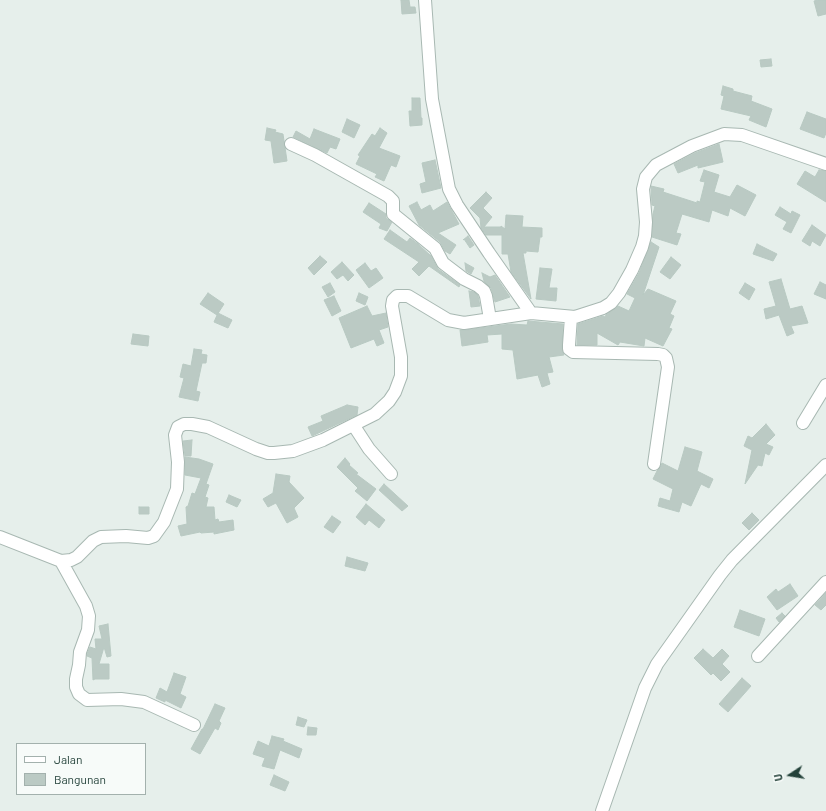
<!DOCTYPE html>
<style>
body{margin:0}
#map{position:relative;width:826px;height:811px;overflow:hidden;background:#e6efeb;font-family:Barlow,sans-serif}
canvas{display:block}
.legend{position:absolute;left:16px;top:743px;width:130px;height:52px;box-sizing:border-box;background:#f7fbf9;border:1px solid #a3b1ad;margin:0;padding:5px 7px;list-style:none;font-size:12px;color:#24423a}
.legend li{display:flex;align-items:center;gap:8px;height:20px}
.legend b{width:20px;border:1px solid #a3b1ad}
.north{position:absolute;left:770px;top:755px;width:40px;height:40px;-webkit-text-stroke:3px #f7fbf9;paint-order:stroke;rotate:258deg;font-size:11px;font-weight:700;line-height:16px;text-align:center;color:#24423a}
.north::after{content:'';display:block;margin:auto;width:14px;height:18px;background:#24423a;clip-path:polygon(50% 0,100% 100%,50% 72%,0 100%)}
</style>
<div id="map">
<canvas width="826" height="811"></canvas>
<ul class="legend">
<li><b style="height:5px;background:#fff"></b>Jalan</li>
<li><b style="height:11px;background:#bbcac4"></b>Bangunan</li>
</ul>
<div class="north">U</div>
</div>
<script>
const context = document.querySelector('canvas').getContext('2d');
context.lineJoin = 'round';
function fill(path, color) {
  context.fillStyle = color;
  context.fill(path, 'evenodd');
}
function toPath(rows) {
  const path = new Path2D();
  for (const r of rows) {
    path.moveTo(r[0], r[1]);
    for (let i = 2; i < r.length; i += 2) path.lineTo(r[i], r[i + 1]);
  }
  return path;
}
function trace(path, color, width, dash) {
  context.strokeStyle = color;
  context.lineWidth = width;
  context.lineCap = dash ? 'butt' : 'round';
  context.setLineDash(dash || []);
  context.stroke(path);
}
const building = toPath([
 [401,0,409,0,410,7,415,7,416,13,402,14,401,0],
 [818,0,826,0,826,14,818,16,814,1,818,0],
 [771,59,772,66,761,67,760,60,771,59],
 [723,86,733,89,733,91,752,96,751,101,772,109,766,127,749,120,751,116,721,109,724,96,721,95,723,86],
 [412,98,420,98,421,118,422,118,422,125,410,126,409,111,412,111,412,98],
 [807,112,826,119,826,133,824,138,800,129,807,112],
 [347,119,360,125,354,138,342,132,347,119],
 [267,128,276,130,275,132,283,134,287,161,274,163,271,141,265,140,267,128],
 [380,128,387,133,379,148,400,156,396,167,391,165,384,181,375,177,377,174,356,164,360,156,358,155,372,134,375,136,380,128],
 [314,129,340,139,336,149,330,147,327,153,293,137,296,131,310,139,314,129],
 [719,144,723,162,698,168,698,165,678,173,674,164,695,153,719,144],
 [435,160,441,188,422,193,420,184,426,182,422,163,435,160],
 [704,170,719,175,714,192,730,197,737,185,756,195,745,216,730,208,728,216,712,210,709,222,682,214,676,233,681,234,677,245,652,237,653,214,655,206,652,205,651,186,664,189,663,192,697,203,697,201,700,202,705,182,700,181,704,170],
 [819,170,826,171,826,202,797,184,805,171,815,177,819,170],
 [486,192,492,198,483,208,492,217,484,227,501,227,501,226,505,229,506,215,523,216,522,227,542,228,542,237,540,237,538,252,526,251,526,253,523,253,531,299,511,272,508,254,502,254,502,235,486,235,481,228,480,218,470,208,486,192],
 [417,202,421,210,430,205,433,211,447,202,459,224,438,233,456,245,450,254,445,251,440,242,419,225,409,206,417,202],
 [369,203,386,214,386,218,392,222,387,231,379,228,381,224,363,212,369,203],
 [780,207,791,214,792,211,800,215,791,233,783,229,787,222,775,215,780,207],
 [812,225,826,235,820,246,812,241,810,246,802,241,812,225],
 [390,230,407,242,410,238,418,244,431,256,438,269,460,285,459,287,429,266,419,276,412,269,419,262,384,239,390,230],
 [468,236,474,245,470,248,464,239,463,240,468,236],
 [651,242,659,247,643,295,648,289,676,301,670,314,674,316,669,328,672,329,663,346,645,338,644,346,620,342,618,345,597,333,597,345,577,345,578,324,603,316,605,317,606,315,618,306,629,311,635,298,627,294,639,273,651,242],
 [757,244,777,254,773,261,753,254,757,244],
 [320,256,327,262,314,275,308,268,320,256],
 [671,257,681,265,670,279,660,272,671,257],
 [342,262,354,275,348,281,343,275,337,279,331,272,342,262],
 [365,263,371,271,376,268,383,278,369,288,356,270,365,263],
 [465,263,474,268,471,274,466,271,465,263],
 [540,268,552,269,549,288,557,288,556,301,536,299,540,268],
 [482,273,490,277,495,275,510,297,495,302,491,288,484,281,482,273],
 [781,279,790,309,802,306,808,323,791,326,794,333,787,336,779,315,766,319,764,309,776,306,769,282,781,279],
 [820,282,826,285,826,299,814,294,820,282],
 [330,283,335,292,328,297,322,287,330,283],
 [745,283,755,289,749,300,739,293,745,283],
 [469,291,474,292,478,296,480,306,471,307,469,291],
 [208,293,224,304,217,315,200,304,208,293],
 [359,293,368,297,365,305,356,301,359,293],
 [334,296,341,311,332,316,324,300,334,296],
 [367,306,372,316,386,313,388,327,379,330,384,343,377,346,374,339,351,348,339,318,367,306],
 [218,313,232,320,228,328,214,322,218,313],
 [528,321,563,324,562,349,564,355,549,357,553,372,547,373,550,384,542,387,538,375,517,379,513,350,502,349,502,334,487,335,488,342,462,346,460,330,465,330,511,324,527,325,528,321],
 [133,334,149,336,148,346,131,344,133,334],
 [194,349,202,350,201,354,207,355,206,363,202,363,196,391,200,392,198,401,179,397,184,378,180,377,183,364,191,366,194,349],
 [347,405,358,407,357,415,312,436,308,427,323,421,321,416,347,405],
 [766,424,775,435,766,444,773,447,769,455,765,453,762,466,758,465,745,484,752,450,744,446,748,436,752,438,766,424],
 [192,440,191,456,185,456,183,441,192,440],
 [685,447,702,452,697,471,713,479,709,488,701,484,691,506,682,502,679,512,658,506,660,498,670,501,673,489,653,479,657,471,660,468,662,463,678,471,685,447],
 [185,457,199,459,213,464,206,484,209,485,205,497,208,498,206,507,214,507,215,520,218,519,219,522,233,520,234,530,214,534,214,532,201,533,200,532,181,536,178,526,187,524,186,507,188,506,192,493,195,494,201,478,185,475,185,457],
 [345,458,350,464,349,465,358,473,356,474,376,489,367,501,355,491,358,488,337,467,345,458],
 [276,474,290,476,289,482,304,498,294,508,298,517,287,523,276,503,268,507,263,499,273,493,276,474],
 [384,484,408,506,402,511,379,490,384,484],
 [229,495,241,500,237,507,226,502,229,495],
 [366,504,385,520,379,528,369,520,365,525,356,517,366,504],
 [139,507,149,507,149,514,139,514,139,507],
 [752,513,759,520,749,530,742,523,752,513],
 [332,516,341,522,333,533,324,527,332,516],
 [347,557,368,563,365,571,345,566,347,557],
 [790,584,798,596,777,610,767,597,776,589,778,592,790,584],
 [826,593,826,605,821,610,815,605,826,593],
 [740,610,765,619,759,636,734,627,740,610],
 [782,613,785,616,779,622,776,618,782,613],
 [108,624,111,656,107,657,104,647,99,664,109,664,109,679,95,679,93,680,92,658,87,656,87,654,90,647,96,649,95,639,102,639,99,626,108,624],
 [703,649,713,658,722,649,729,656,722,664,730,672,721,681,713,673,711,675,694,658,703,649],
 [174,673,186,677,180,694,186,697,181,708,165,700,165,702,156,698,160,688,167,692,174,673],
 [742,678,751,686,728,712,719,704,742,678],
 [215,704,225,708,219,721,221,723,218,730,215,728,200,754,191,749,202,729,203,729,215,704],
 [298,717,307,720,304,727,296,725,298,717],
 [308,727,317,728,316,735,307,735,308,727],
 [272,736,284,739,283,741,302,749,299,758,280,750,274,769,262,766,265,758,253,754,258,741,269,746,272,736],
 [274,775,289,782,285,791,270,785,274,775]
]);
fill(building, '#bbcac4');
trace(building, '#b8c9c2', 1);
const minor = toPath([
 [425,0,432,99,449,189,457,205,489,253,531,313],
 [291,144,315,155,388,196,393,201,393,214,435,248,443,263,464,279,478,286,484,291,486,296,490,319],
 [571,317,569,345,569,349,573,352,658,354,663,355,666,358,668,367,654,464],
 [803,423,826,385],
 [354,426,369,449,391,474],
 [0,537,61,561,71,560,77,557,93,541,101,537,126,536,148,538,154,536,164,522,177,489,178,462,175,435,178,427,184,424,192,424,208,427,256,449,268,453,274,453,293,451,323,440,375,414,389,401,395,392,401,376,401,357,392,306,393,300,397,296,408,296,448,320,464,323,531,313,575,317,603,308,611,303,619,293,632,270,642,247,645,236,646,222,643,189,646,177,656,165,692,146,724,134,742,135,826,164],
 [61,561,86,606,89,616,88,630,80,652,79,665,76,679,76,687,79,694,87,700,121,699,144,702,194,725],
 [758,656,826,582],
 [602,811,645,688,657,664,720,575,732,560,826,465]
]);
trace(minor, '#a8b8b2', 14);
trace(minor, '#fff', 12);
</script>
